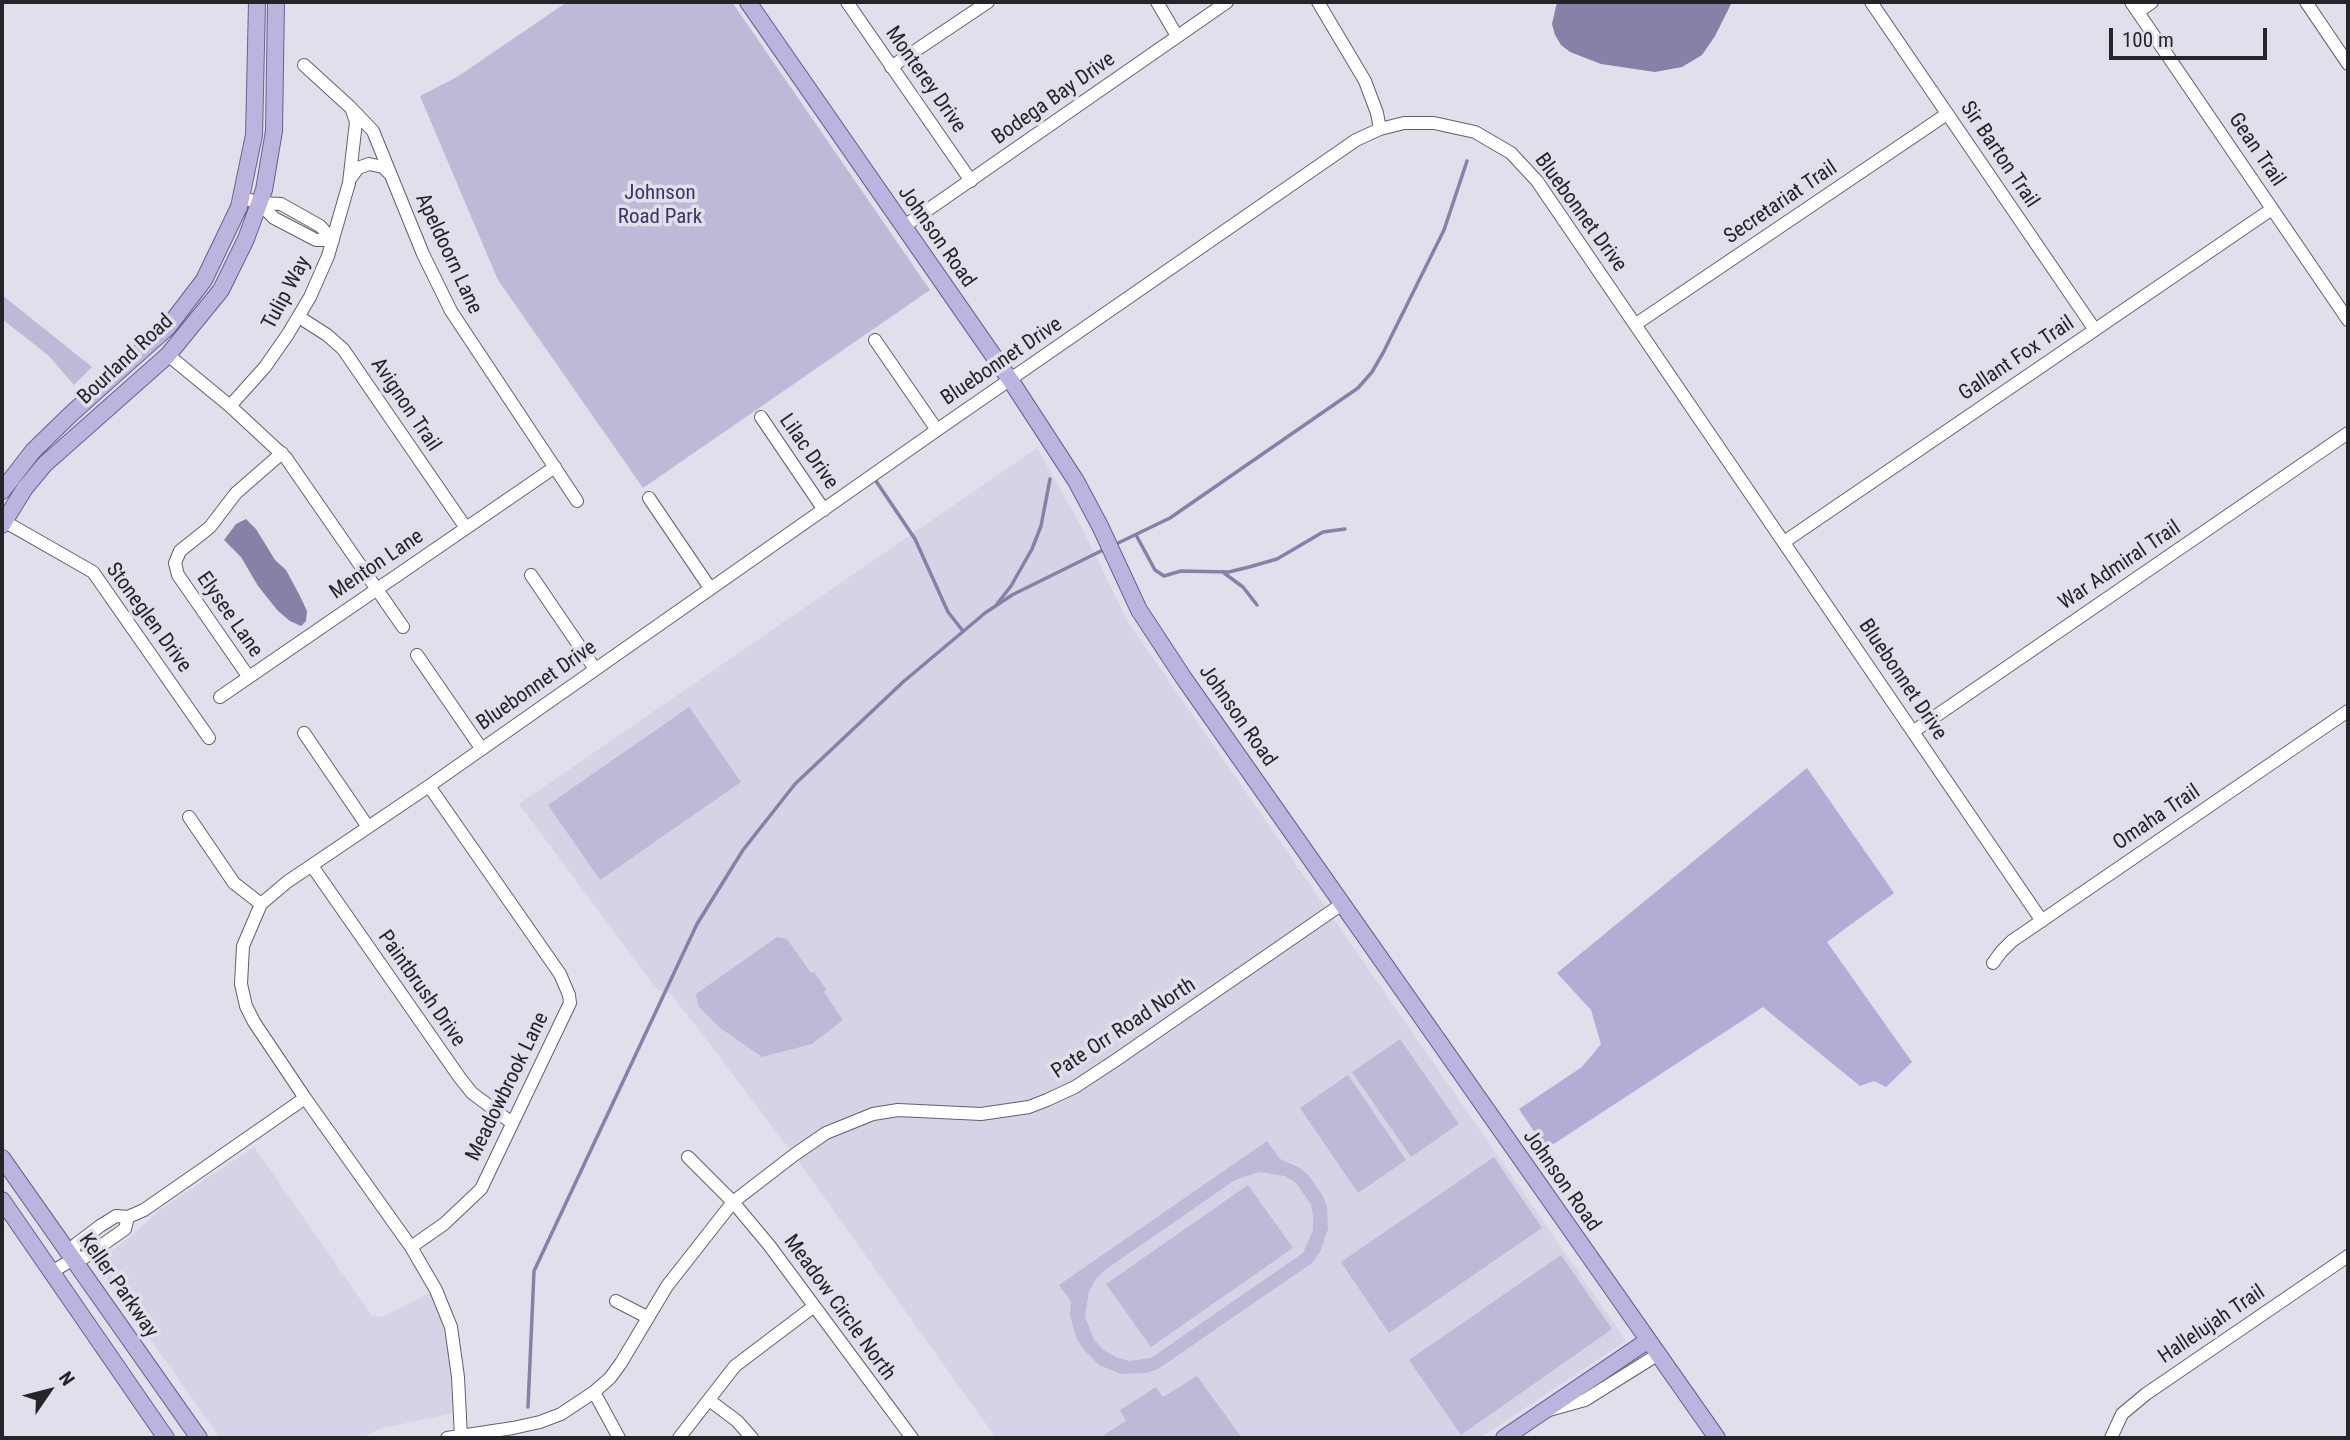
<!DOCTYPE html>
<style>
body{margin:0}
#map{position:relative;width:2350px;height:1440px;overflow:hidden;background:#e1dfeb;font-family:"Roboto Condensed",sans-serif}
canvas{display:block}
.frame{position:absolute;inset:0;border:4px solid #252429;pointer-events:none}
.north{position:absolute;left:14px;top:1356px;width:70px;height:70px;-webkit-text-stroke:5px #e1dfeb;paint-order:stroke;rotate:55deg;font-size:19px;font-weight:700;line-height:28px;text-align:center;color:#252429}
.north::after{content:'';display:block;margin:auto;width:24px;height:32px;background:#252429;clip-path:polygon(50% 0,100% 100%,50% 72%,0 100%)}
.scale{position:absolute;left:2109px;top:28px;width:158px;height:32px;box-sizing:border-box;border:4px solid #252429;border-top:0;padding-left:9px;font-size:21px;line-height:24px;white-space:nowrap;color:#252429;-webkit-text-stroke:5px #e1dfeb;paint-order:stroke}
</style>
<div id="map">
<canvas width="2350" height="1440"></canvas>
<div class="frame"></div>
<div class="north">N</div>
<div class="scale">100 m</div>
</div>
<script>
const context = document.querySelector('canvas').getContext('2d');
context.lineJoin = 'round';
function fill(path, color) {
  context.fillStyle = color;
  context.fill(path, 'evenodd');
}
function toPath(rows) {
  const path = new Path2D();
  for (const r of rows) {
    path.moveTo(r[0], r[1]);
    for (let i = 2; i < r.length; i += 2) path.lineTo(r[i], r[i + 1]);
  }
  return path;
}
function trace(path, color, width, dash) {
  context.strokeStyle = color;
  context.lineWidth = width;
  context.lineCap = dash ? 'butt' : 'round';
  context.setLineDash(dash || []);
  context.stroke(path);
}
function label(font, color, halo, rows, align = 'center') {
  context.font = font + ' "Roboto Condensed",sans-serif';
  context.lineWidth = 7;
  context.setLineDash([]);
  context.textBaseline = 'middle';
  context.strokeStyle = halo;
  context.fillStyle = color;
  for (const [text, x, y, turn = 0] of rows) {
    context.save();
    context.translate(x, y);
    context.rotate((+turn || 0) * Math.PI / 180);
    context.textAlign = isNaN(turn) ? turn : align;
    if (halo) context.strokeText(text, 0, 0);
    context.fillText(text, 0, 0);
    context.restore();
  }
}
fill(toPath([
 [1037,448,1081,526,1128,622,1626,1341,1480,1438,996,1438,794,1155,672,995,657,989,519,804],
 [254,1147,372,1316,382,1317,430,1293,439,1314,449,1348,453,1413,379,1429,361,1438,220,1438,96,1262,134,1234,158,1211]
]), '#d6d3e6');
fill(toPath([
 [567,2,732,2,930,290,643,488,498,280,420,96,457,77],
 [2,295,92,367,74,385,49,356,2,319],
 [689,707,741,782,600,880,548,805],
 [777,937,787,939,811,973,814,972,826,989,824,992,843,1020,812,1044,762,1057,719,1027,698,1006,696,994],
 [1400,1039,1459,1124,1411,1157,1352,1072],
 [1348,1075,1406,1160,1358,1193,1300,1108],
 [1267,1141,1280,1159,1300,1168,1309,1176,1323,1196,1327,1207,1328,1229,1320,1252,1312,1263,1158,1369,1146,1373,1121,1374,1099,1365,1083,1349,1076,1337,1070,1315,1071,1302,1059,1285],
 [1259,1172,1285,1176,1296,1183,1311,1204,1313,1217,1313,1230,1303,1253,1151,1358,1129,1361,1116,1357,1105,1351,1094,1340,1085,1316,1089,1291,1096,1279,1105,1270,1235,1180],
 [1494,1157,1542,1228,1389,1333,1341,1262],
 [1248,1185,1293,1248,1151,1347,1106,1284],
 [1561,1255,1612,1329,1461,1435,1409,1360],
 [1197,1376,1242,1438,1099,1438,1126,1421,1120,1410,1156,1387,1163,1397]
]), '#beb9d7');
fill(toPath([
 [1807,768,1894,893,1827,942,1912,1062,1886,1087,1874,1081,1860,1086,1763,1007,1546,1149,1519,1109,1582,1067,1601,1044,1591,1010,1557,973]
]), '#b3acd5');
fill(toPath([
 [1557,2,1732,2,1715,36,1702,55,1682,67,1655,72,1601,64,1570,52,1561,45,1555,35,1552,24],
 [246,519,256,529,275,560,286,570,300,596,307,611,306,621,301,626,290,621,278,611,258,586,241,557,224,540,236,524]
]), '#8780a7');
trace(toPath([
 [876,481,915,539,948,612,963,631],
 [1136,535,1155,570,1164,576,1181,571,1229,572,1249,567,1277,559,1323,532,1345,529],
 [1114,545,1170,518,1358,388,1372,372,1383,353,1444,230,1467,161],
 [1224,573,1243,587,1257,605],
 [997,604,1011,586,1032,549,1041,526,1050,479],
 [528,1407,534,1271,697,924,743,850,795,784,903,682,985,613,1012,595,1107,548]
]), '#8780a7', 3.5);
const minor = toPath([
 [847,2,971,181],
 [1157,2,1177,36],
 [1318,2,1365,81,1377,113,1380,129],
 [1871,2,2095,330],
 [2131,2,2348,320],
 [2306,2,2348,64],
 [2138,12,2152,2],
 [304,65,350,107,373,131,423,254,451,311,577,501],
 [891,67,988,2],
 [350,179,358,168,369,164,383,167,391,175],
 [241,197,259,203,281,204,320,226,333,240],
 [259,203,274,218,316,240,333,240],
 [903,227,1227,2],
 [299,317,327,335,343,349,466,528],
 [1636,324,1947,114],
 [875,340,937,430],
 [168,355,230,406,286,458,403,627],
 [230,406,265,367,288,334,310,297,328,256,349,183,356,122,352,110],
 [761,417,824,510],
 [649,498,710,588],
 [2,520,93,572,209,738],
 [1784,542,2272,209],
 [531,575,595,669],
 [417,655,481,748],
 [248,676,178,575,175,563,180,551,210,527,236,493,282,453],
 [220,697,555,467],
 [1914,731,2348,433],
 [304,733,368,827],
 [189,817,234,883,261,904],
 [312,866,460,1078,472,1093,512,1123],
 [1993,963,2001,952,2012,941,2348,711],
 [688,1157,733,1202,769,1245,912,1438],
 [411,1247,444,1224,481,1189,570,1003,569,995,560,974,429,786],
 [73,1259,75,1245,100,1226,116,1216,128,1217,144,1210,305,1098],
 [52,1272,73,1259,85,1257,125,1229,128,1217],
 [616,1301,647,1317],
 [594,1392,619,1438],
 [709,1400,737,1421,752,1438],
 [1549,1410,1585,1400,1657,1355],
 [461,1437,458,1377,451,1327,436,1290,411,1247,305,1098,254,1022,246,1006,241,984,243,946,261,904,287,882,429,786,937,430,1356,140,1380,129,1404,123,1434,123,1475,132,1511,153,1537,181,2042,921],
 [447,1438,513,1428,540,1422,561,1414,594,1392,610,1378,621,1363,667,1286,733,1202,794,1155,826,1133,873,1114,898,1110,981,1114,1029,1107,1047,1100,1075,1087,1116,1060,1342,904],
 [679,1438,735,1366,813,1307],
 [2111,1438,2122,1414,2146,1394,2348,1256]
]);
const major = toPath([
 [748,2,1011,381,1076,481,1100,526,1139,610,1183,677,1717,1438],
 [2,491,33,451,71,414,168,327,204,280,239,207,254,135,257,2],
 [2,525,25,488,45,464,168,355,221,290,246,239,264,190,274,131,276,2],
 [2,1158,199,1438],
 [2,1200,166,1438],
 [1504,1438,1647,1341]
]);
trace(minor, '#62606a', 14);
trace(major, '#6a6091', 18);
trace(minor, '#fff', 12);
trace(major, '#bcb3df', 16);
label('21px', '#252429', '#e1dfeb', [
 ["Monterey Drive",925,80,55],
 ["Bodega Bay Drive",1054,99,-35],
 ["Gean Trail",2256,150,56],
 ["Sir Barton Trail",1999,155,56],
 ["Secretariat Trail",1781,203,-34],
 ["Bluebonnet Drive",1580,213,54],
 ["Johnson Road",936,237,55],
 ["Apeldoorn Lane",448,254,65],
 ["Tulip Way",287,293,-62],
 ["Gallant Fox Trail",2017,359,-34],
 ["Bourland Road",126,360,-43],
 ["Bluebonnet Drive",1002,362,-34],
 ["Avignon Trail",405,405,56],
 ["Lilac Drive",808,452,55],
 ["Menton Lane",377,565,-34],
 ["War Admiral Trail",2120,566,-34],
 ["Elysee Lane",229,615,55],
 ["Stoneglen Drive",148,618,54],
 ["Bluebonnet Drive",1902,680,56],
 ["Bluebonnet Drive",537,686,-35],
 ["Johnson Road",1237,716,55],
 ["Omaha Trail",2157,818,-34],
 ["Paintbrush Drive",421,989,55],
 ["Pate Orr Road North",1124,1029,-33],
 ["Meadowbrook Lane",508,1087,-64],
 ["Johnson Road",1561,1181,55],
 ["Keller Parkway",118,1286,55],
 ["Meadow Circle North",839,1308,54],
 ["Hallelujah Trail",2212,1325,-34]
]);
label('21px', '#3f3266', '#e1dfeb', [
 ["Johnson",660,194],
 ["Road Park",660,218]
]);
</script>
